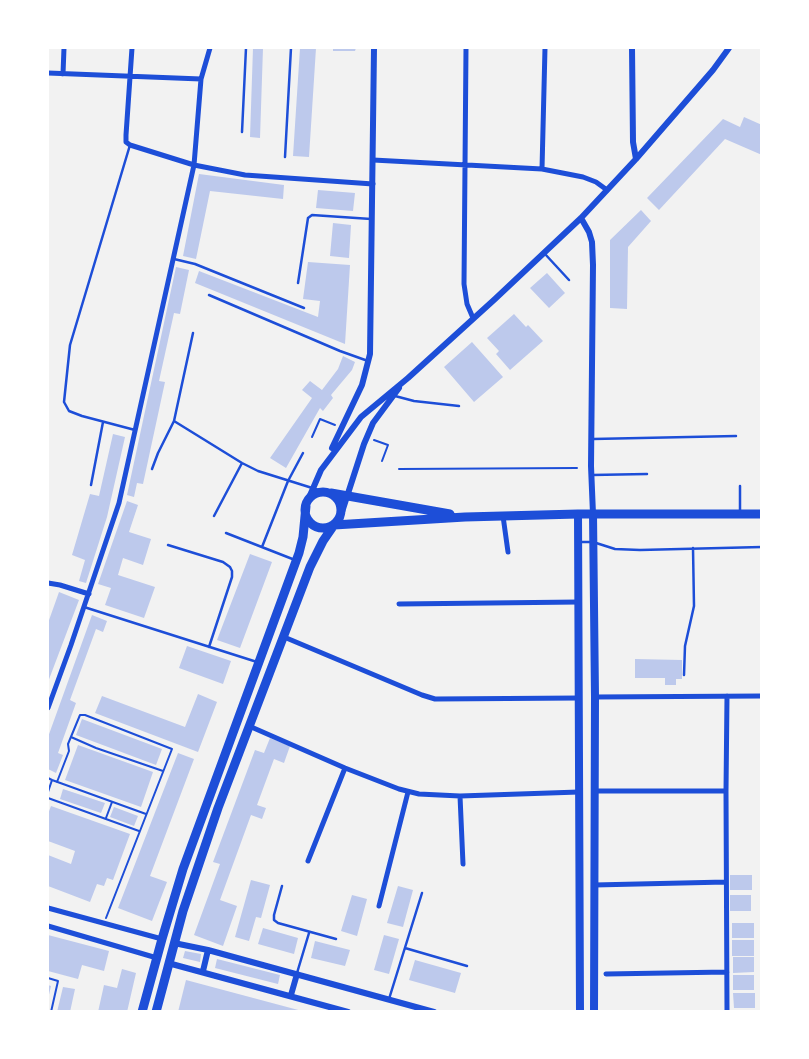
<!DOCTYPE html>
<style>
body{margin:0}
#map{position:relative;width:809px;height:1059px;overflow:hidden;background:#f2f2f2;font-family:Montserrat,sans-serif}
canvas{display:block}
.frame{position:absolute;inset:0;border:49px solid #fff;pointer-events:none}
</style>
<div id="map">
<canvas width="809" height="1059"></canvas>
<div class="frame"></div>
</div>
<script>
const context = document.querySelector('canvas').getContext('2d');
context.lineJoin = 'round';
function fill(path, color) {
  context.fillStyle = color;
  context.fill(path, 'evenodd');
}
function toPath(rows) {
  const path = new Path2D();
  for (const r of rows) {
    if (r.length === 3) {
      path.moveTo(r[0] + r[2], r[1]);
      path.arc(r[0], r[1], r[2], 0, 2 * Math.PI);
      continue;
    }
    path.moveTo(r[0], r[1]);
    for (let i = 2; i < r.length; i += 2) path.lineTo(r[i], r[i + 1]);
  }
  return path;
}
function trace(path, color, width, dash) {
  context.strokeStyle = color;
  context.lineWidth = width;
  context.lineCap = dash ? 'butt' : 'round';
  context.setLineDash(dash || []);
  context.stroke(path);
}
fill(toPath([
 [253,48,263,48,260,138,250,137],
 [300,48,316,48,309,157,293,156],
 [333,48,356,48,355,51,333,51],
 [744,117,762,125,762,155,725,139,659,210,647,198,723,119,740,127],
 [199,174,284,185,283,199,210,191,196,259,183,256],
 [318,190,355,193,353,211,316,208],
 [641,210,651,221,628,247,627,309,610,308,610,240],
 [333,223,351,225,349,258,330,256],
 [308,262,350,265,345,344,195,283,199,271,318,317,320,301,303,299],
 [176,267,189,270,180,314,174,313,159,381,165,382,143,484,137,483,134,497,127,495],
 [547,273,565,293,549,308,530,288],
 [514,314,526,327,528,325,543,341,510,370,496,354,499,351,487,338],
 [472,342,503,377,474,402,444,367],
 [343,356,355,362,352,370,331,395,333,398,323,411,320,408,286,468,270,458,312,398,302,390,310,381,322,390,338,369],
 [113,434,125,437,107,517,86,583,79,581,85,560,72,555,90,494,99,496],
 [127,501,138,505,129,532,151,539,143,565,123,558,118,575,155,587,144,618,105,605,111,588,98,584],
 [250,554,272,562,240,648,217,640],
 [59,592,79,600,48,682,48,623],
 [92,615,107,621,103,632,96,629,70,700,76,703,58,753,63,755,56,773,48,769,48,737],
 [187,646,231,661,223,684,179,668],
 [635,659,682,660,682,679,676,679,676,685,665,685,665,678,635,678],
 [198,694,217,702,198,752,95,713,102,696,185,727],
 [82,719,162,749,156,765,76,735],
 [270,738,290,746,284,763,274,759,257,805,266,808,262,819,251,815,220,900,237,906,223,946,194,935,220,864,213,862,255,750,264,753],
 [78,745,153,772,141,807,65,780],
 [178,753,194,759,150,876,167,882,152,921,118,908],
 [63,789,105,803,101,813,60,799],
 [51,806,130,834,113,880,107,878,104,886,97,884,90,902,48,886,48,855,71,864,75,851,48,841,48,814],
 [114,807,138,816,134,826,110,817],
 [730,875,752,875,752,890,730,890],
 [251,880,270,885,261,918,256,917,249,941,235,937],
 [398,886,413,890,403,927,387,923],
 [352,895,367,899,357,936,341,931],
 [730,895,751,895,751,911,730,911],
 [732,923,754,923,754,938,732,938],
 [263,928,298,938,294,954,258,944],
 [48,935,109,951,104,971,82,965,78,979,48,971],
 [384,935,399,939,389,974,374,970],
 [732,940,754,940,754,956,732,956],
 [315,941,350,950,345,966,311,958],
 [185,951,201,954,200,962,183,958],
 [733,957,754,957,754,972,733,973],
 [217,959,280,975,278,984,215,968],
 [415,960,461,973,455,993,409,980],
 [122,969,136,973,127,1012,98,1012,104,985,117,988],
 [733,975,754,975,754,990,733,990],
 [186,980,302,1011,302,1012,178,1012],
 [48,985,51,986,48,999],
 [63,987,75,989,70,1012,57,1012],
 [733,993,755,993,755,1008,734,1008]
]), '#bdc9ec');
trace(toPath([
 [312,437,320,419,335,425],
 [374,440,388,445,382,461],
 [399,469,577,468],
 [71,737,96,748,163,771],
 [48,778,52,780,48,792],
 [52,780,146,814],
 [57,782,69,751,68,744,80,715,85,715,172,749,106,918],
 [48,798,139,831],
 [106,818,112,802],
 [48,978,58,981,51,1012]
]), '#1d4ed8', 2);
trace(toPath([
 [242,132,246,48],
 [130,145,70,345,64,402,69,411,82,416,135,430],
 [285,157,291,48],
 [545,254,569,280],
 [174,259,195,264,304,308],
 [298,283,308,218,312,215,371,219],
 [209,295,340,351,368,361],
 [193,333,174,421,242,463,258,471,325,492],
 [395,396,414,401,459,406],
 [593,439,736,436],
 [152,469,158,453,174,421],
 [592,475,647,474],
 [91,485,103,422],
 [740,486,740,513],
 [214,516,242,463],
 [226,533,295,560],
 [579,542,593,542,615,549,640,550,762,547],
 [168,545,223,562,230,567,232,571,232,577,209,647],
 [262,547,288,481,303,453],
 [84,607,257,662],
 [684,675,685,646,694,606,693,548],
 [282,886,274,915,274,920,278,923,336,939],
 [405,948,467,966],
 [297,973,309,933],
 [389,999,422,893]
]), '#1d4ed8', 2.5);
trace(toPath([
 [132,48,126,135,126,142,130,145,194,165,245,175,373,184],
 [466,48,464,284,467,304,473,318],
 [48,73,201,79],
 [63,74,64,48],
 [373,160,542,169,583,177,596,182,607,190],
 [542,169,545,48],
 [503,516,508,552],
 [48,583,60,585,89,594],
 [399,604,579,602],
 [284,637,422,695,435,699,579,698],
 [727,696,726,791,727,1012],
 [595,697,762,696],
 [48,708,71,645,119,503,194,165,201,79,210,48],
 [249,726,345,768,399,789,419,794,460,796,579,792],
 [594,791,726,791],
 [460,796,463,864],
 [308,861,345,768],
 [594,885,726,882],
 [379,906,408,792],
 [48,908,162,939],
 [48,926,157,958],
 [606,974,727,972]
]), '#1d4ed8', 5);
trace(toPath([
 [632,48,633,142,636,159],
 [581,218,589,232,592,242,593,265,591,466,593,514],
 [332,448,362,385,370,354,374,48],
 [308,500,321,470,361,417,408,378,495,299,581,218,636,159,713,70,729,48],
 [341,515,364,444,373,423,399,388],
 [174,943,208,950,434,1012],
 [168,963,348,1012],
 [203,971,208,950],
 [291,995,297,974]
]), '#1d4ed8', 6);
trace(toPath([
 [578,514,580,1012],
 [593,514,595,697,594,1012]
]), '#1d4ed8', 8);
trace(toPath([
 [323,510,18],
 [331,493,450,514],
 [142,1012,162,939,183,869,299,553,303,537,306,506],
 [156,1012,183,911,218,808,310,567,323,541,334,525,465,517,578,514,762,514]
]), '#1d4ed8', 9);
</script>
